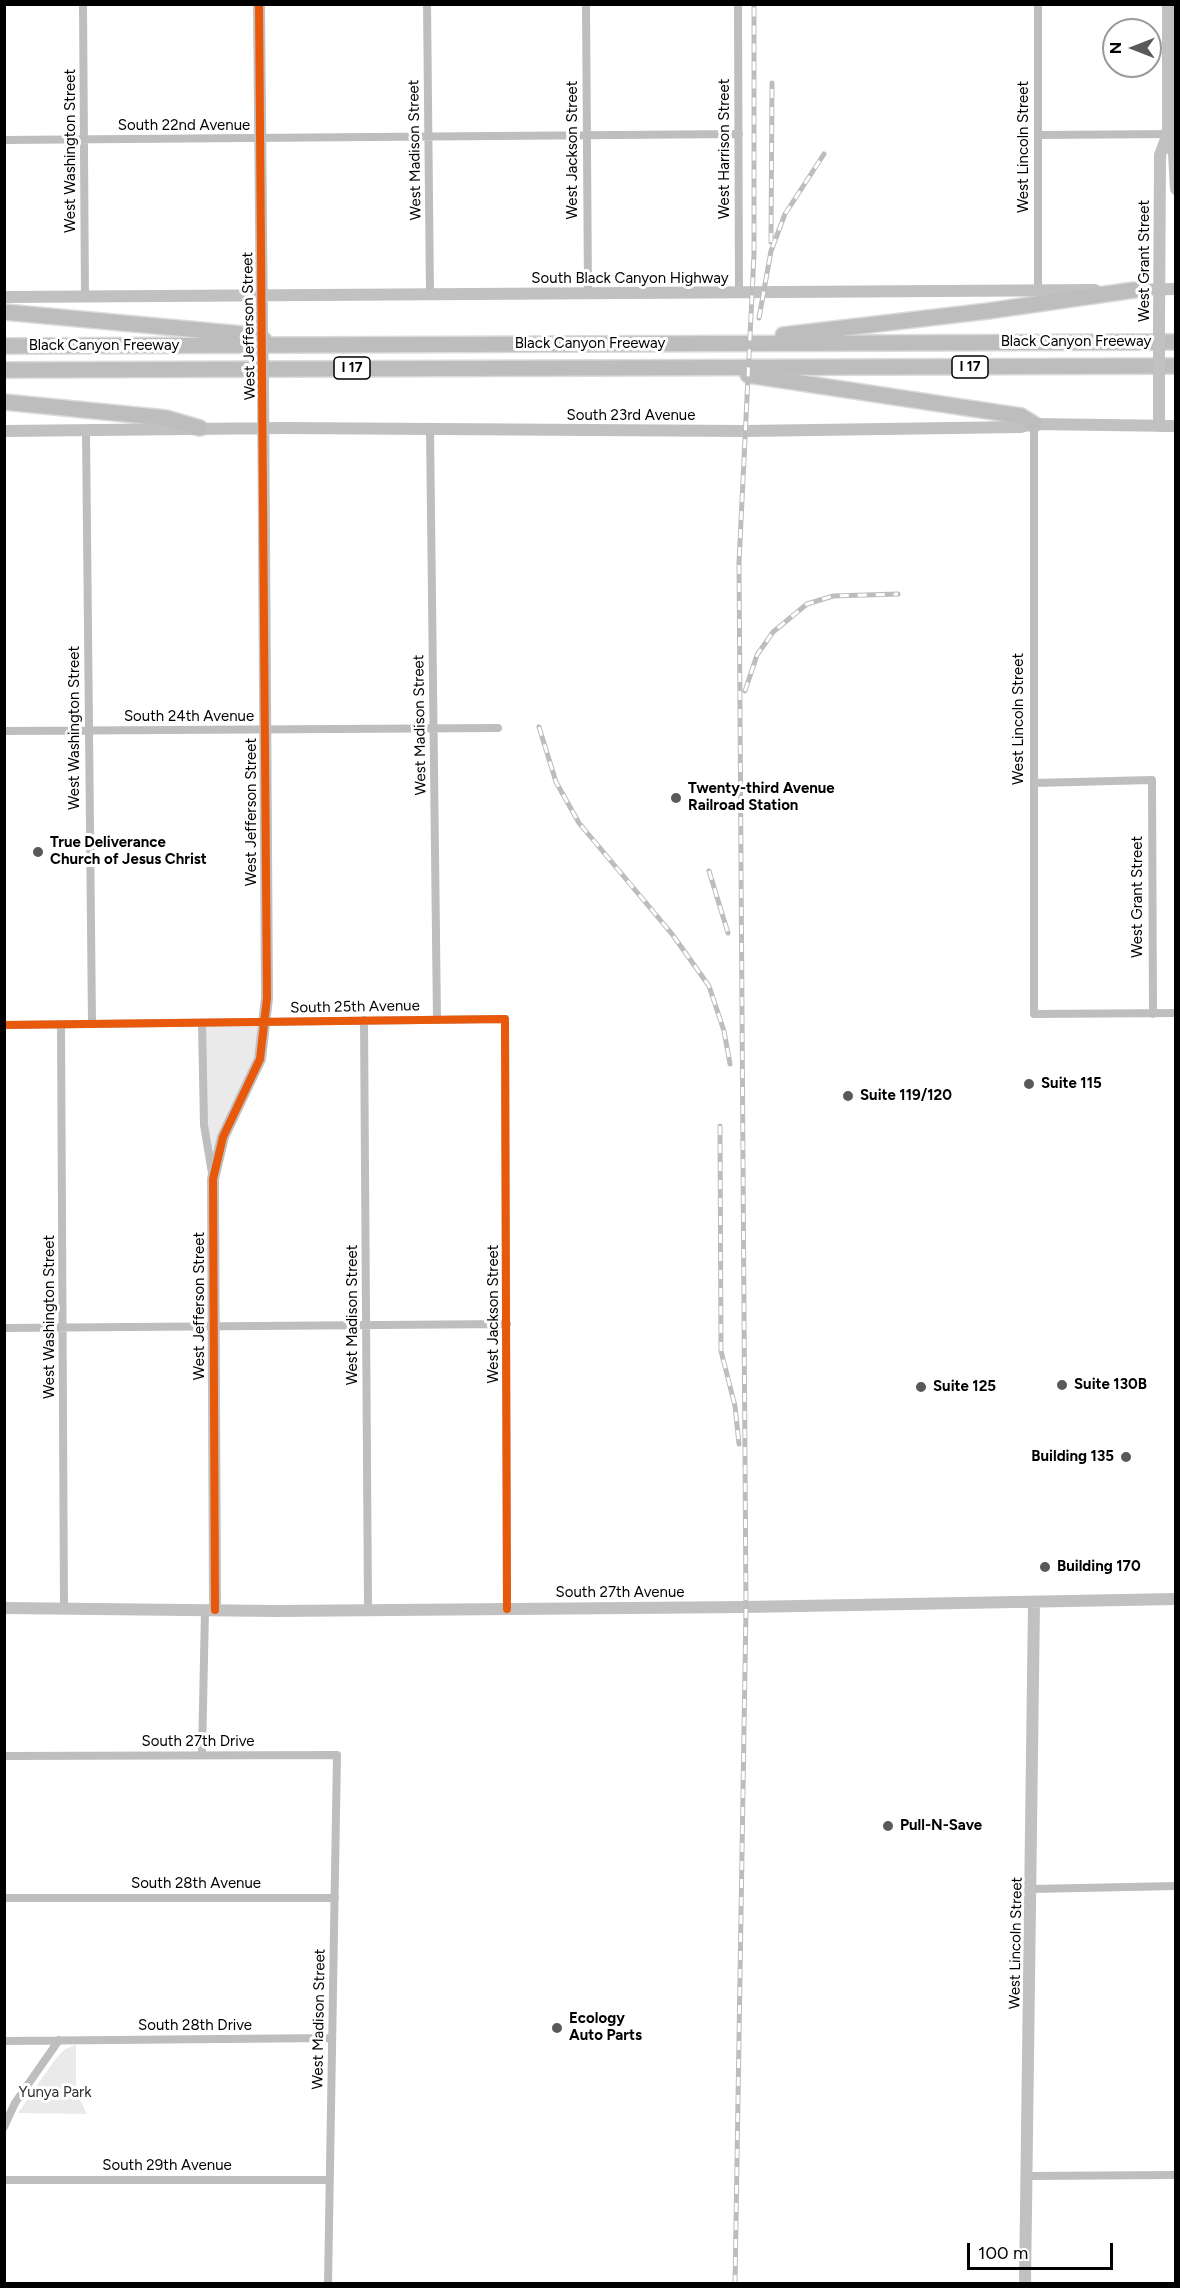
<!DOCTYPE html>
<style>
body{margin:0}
#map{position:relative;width:1180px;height:2288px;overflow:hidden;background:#fff;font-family:Figtree,sans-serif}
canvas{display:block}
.frame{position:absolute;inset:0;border:6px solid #000;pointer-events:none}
.north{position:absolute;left:1102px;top:18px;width:60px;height:60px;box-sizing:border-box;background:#fff;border:2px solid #999;border-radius:50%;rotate:270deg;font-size:16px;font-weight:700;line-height:24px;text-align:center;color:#000}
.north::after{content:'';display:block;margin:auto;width:21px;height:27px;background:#595959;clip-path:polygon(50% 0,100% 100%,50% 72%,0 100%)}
.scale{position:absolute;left:967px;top:2243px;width:146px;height:27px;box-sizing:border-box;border:3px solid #000;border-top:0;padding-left:8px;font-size:18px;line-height:21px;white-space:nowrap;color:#000;-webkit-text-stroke:4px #fff;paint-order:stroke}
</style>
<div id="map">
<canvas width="1180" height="2288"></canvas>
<div class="frame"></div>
<div class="north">N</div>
<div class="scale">100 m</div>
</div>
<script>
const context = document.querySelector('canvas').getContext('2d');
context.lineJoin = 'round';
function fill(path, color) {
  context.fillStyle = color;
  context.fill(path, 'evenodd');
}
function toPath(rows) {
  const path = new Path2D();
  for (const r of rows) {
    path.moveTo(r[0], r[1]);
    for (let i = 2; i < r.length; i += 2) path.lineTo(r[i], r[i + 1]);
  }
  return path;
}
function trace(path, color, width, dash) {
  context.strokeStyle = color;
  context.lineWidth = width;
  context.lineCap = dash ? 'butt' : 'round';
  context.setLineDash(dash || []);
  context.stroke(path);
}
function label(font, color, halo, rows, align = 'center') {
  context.font = font + ' Figtree,sans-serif';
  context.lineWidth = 6;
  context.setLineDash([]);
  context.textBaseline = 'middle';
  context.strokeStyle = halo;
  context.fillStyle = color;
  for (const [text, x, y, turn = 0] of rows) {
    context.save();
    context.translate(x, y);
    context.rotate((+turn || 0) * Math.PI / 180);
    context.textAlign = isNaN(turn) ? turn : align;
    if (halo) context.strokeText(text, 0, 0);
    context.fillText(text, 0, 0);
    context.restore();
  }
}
fill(toPath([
 [265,1022,247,1090,213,1179,208,1146,202,1023],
 [76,2045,76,2091,87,2114,18,2113,56,2058,65,2049]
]), '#eaeaea');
const highway = toPath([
 [4,312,242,334,264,340],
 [783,335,988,311,1134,290],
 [4,346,1176,342],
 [4,370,1176,366],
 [748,375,1021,416,1034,424],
 [4,402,166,418,200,428]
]);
trace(highway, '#dbdbdb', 18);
trace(toPath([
 [83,4,85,297],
 [427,4,430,294],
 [586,4,588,294],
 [738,4,739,294],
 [1039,135,1176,134],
 [4,140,739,134],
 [1038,290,1038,4],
 [1034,424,1034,1014,1176,1013],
 [430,430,437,1020],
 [86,432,92,1024],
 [4,731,498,728],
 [1034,783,1152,780,1153,1014],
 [364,1020,368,1609],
 [202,1023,204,1125,212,1173],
 [4,1025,505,1019,507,1609],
 [61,1025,64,1609],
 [4,1328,507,1324],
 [202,1755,205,1610],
 [4,1756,337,1755,328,2284],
 [1032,1889,1176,1886],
 [4,1898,335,1898],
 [4,2041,332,2038],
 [4,2127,15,2103,59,2040],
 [1027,2176,1176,2175],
 [4,2180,329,2180]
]), '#bebebe', 8);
trace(toPath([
 [259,4,262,328],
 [1168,4,1168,134,1174,154,1176,189],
 [1125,290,1176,289],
 [4,297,1095,290],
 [1159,329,1160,155,1168,134],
 [1159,426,1159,378],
 [4,431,283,428,745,431,1021,427,1034,424,1176,426],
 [4,1608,277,1611,746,1607,1176,1599],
 [215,1610,213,1179,223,1137,260,1059,267,998,263,385],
 [1025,2284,1034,1602]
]), '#c1c1c1', 12);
trace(highway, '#bdbdbd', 15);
const rail = toPath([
 [771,242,772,83],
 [759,318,771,251,785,214,824,154],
 [745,691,757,655,773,632,807,604,833,596,898,594],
 [539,727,556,782,579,823,672,934,709,986,724,1031,730,1064],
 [709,871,728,933],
 [720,1126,721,1351,735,1406,739,1444],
 [735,2284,746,1607,739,562,754,254,754,4]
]);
trace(rail, '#bdbdbd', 5);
trace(rail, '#fff', 3, [9]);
trace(toPath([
 [262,328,263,385],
 [1159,378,1159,329]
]), '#c1c1c1', 12);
trace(toPath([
 [4,1025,505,1019,507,1609],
 [215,1610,213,1179,223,1137,260,1059,267,998,259,4]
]), '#e8590c', 8);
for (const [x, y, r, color] of [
 [676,798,6,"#595959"],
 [38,852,6,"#595959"],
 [1029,1084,6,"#595959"],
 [848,1096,6,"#595959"],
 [1062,1385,6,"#595959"],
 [921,1387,6,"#595959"],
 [1126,1457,6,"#595959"],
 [1045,1567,6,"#595959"],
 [888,1826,6,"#595959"],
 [557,2028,6,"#595959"]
]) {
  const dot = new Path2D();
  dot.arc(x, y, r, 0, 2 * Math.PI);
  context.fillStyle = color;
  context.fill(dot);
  trace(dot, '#fff', 2);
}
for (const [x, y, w] of [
 [970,367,36],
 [352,368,36]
]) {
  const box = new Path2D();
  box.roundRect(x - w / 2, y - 11, w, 22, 4.5);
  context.fillStyle = '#fff';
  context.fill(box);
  trace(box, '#000', 1.5);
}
label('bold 14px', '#000', null, [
 ["I 17",970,367],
 ["I 17",352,368]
]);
label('15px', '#000', '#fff', [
 ["South 22nd Avenue",184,126],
 ["West Lincoln Street",1024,147,-90],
 ["West Harrison Street",725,149,-90],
 ["West Madison Street",415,150,-91],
 ["West Jackson Street",573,150,-90],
 ["West Washington Street",71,151,-90],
 ["West Grant Street",1145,261,-90],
 ["South Black Canyon Highway",630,279],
 ["West Jefferson Street",249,326,-91],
 ["Black Canyon Freeway",1076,342],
 ["Black Canyon Freeway",590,344],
 ["Black Canyon Freeway",104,346],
 ["South 23rd Avenue",631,416],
 ["South 24th Avenue",189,717],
 ["West Lincoln Street",1019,719,-90],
 ["West Madison Street",420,725,-91],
 ["West Washington Street",75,728,-90],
 ["West Jefferson Street",252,812,-90],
 ["West Grant Street",1138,897,-90],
 ["South 25th Avenue",355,1007,-1],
 ["West Jefferson Street",200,1306,-90],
 ["West Jackson Street",494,1314,-90],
 ["West Madison Street",353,1315,-90],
 ["West Washington Street",50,1317,-90],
 ["South 27th Avenue",620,1593],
 ["South 27th Drive",198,1742],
 ["South 28th Avenue",196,1884],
 ["West Lincoln Street",1016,1943,-89],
 ["West Madison Street",319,2019,-89],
 ["South 28th Drive",195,2026],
 ["South 29th Avenue",167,2166]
]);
label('bold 15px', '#000', '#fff', [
 ["Twenty-third Avenue",688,789],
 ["Railroad Station",688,806],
 ["True Deliverance",50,843],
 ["Church of Jesus Christ",50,860],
 ["Suite 115",1041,1084],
 ["Suite 119/120",860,1096],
 ["Suite 130B",1074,1385],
 ["Suite 125",933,1387],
 ["Building 135",1114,1457,"right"],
 ["Building 170",1057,1567],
 ["Pull-N-Save",900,1826],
 ["Ecology",569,2019],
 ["Auto Parts",569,2036]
], 'left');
label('15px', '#2f2f2f', '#fff', [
 ["Yunya Park",55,2093]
]);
</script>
